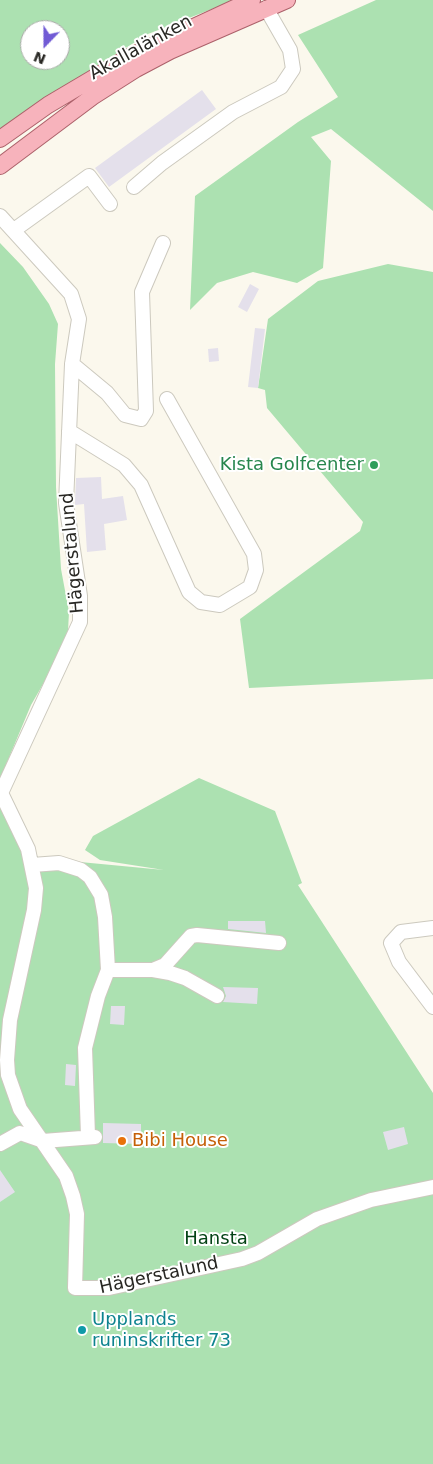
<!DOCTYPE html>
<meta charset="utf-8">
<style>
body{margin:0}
#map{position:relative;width:433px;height:1464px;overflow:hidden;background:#fbf8ed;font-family:"DejaVu Sans",sans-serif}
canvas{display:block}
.north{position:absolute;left:20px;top:20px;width:50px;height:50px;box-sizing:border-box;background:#fff;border:1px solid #a9a9a7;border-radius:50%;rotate:202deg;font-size:14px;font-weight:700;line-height:20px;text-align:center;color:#292824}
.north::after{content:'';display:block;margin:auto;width:18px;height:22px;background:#715bd5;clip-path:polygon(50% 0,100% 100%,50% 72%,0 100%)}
</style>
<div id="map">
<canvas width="433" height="1464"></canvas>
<div class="north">N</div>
</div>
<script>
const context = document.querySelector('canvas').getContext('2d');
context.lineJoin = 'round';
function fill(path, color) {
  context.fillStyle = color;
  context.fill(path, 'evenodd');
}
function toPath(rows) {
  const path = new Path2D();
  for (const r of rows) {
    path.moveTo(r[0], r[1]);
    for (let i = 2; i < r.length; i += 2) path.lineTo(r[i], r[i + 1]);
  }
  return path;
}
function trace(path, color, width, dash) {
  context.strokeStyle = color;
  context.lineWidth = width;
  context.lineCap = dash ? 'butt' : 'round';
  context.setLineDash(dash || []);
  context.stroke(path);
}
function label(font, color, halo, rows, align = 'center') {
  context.font = font + ' "DejaVu Sans",sans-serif';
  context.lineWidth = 4;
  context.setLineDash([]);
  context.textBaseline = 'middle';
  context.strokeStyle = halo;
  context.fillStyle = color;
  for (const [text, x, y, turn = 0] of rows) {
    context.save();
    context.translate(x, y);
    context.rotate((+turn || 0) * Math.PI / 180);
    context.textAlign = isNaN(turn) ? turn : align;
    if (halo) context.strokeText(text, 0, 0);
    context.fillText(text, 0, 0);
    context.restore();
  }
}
fill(toPath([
 [0,0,235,0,148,34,47,97,0,130],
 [30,30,60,30,60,60,30,60],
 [376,0,433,0,433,211,331,129,311,137,331,161,323,268,297,283,253,272,217,283,190,310,195,196,298,122,338,97,298,35],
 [0,243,23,267,49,304,58,324,55,364,56,487,61,569,69,612,68,631,54,665,31,705,0,779],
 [388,264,433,272,433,679,249,688,240,619,360,531,363,522,267,408,265,390,258,388,268,319,318,281],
 [199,778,275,811,302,883,298,885,433,1093,433,1464,0,1464,0,789,20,816,38,858,164,870,100,860,85,850,93,836]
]), '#ace1b1');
fill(toPath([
 [202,90,216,109,109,187,95,168],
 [250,284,259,289,247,312,238,307],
 [255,328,265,329,258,388,248,387],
 [218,348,219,361,209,362,208,349],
 [101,477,102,499,123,496,127,520,104,524,106,550,87,552,84,504,75,505,75,503,76,478],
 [228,921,265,921,266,933,228,929],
 [223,987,258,988,257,1004,223,1002,226,996],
 [111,1006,125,1006,124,1025,110,1024],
 [66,1064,76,1065,75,1086,65,1085],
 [103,1123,141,1124,141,1144,103,1143],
 [404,1127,408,1144,388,1150,383,1132],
 [0,1170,15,1192,0,1202]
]), '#e4e0eb');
const minor = toPath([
 [134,187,162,163,233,112,281,87,293,69,290,50,266,8],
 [0,216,71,294,79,319,72,364,66,503,80,596,80,622,1,793,28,849,36,888,34,910,10,1020,7,1060,8,1075,20,1109,66,1176,73,1196,77,1214,75,1288,109,1288,242,1259,258,1253,317,1219,371,1200,433,1187],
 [14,230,89,176,110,204],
 [72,364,107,393,125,415,141,419,146,411,142,292,163,243],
 [69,431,124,465,141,485,189,592,201,602,220,605,250,587,256,570,254,554,167,399],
 [32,865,59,863,81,870,90,877,101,895,105,917,108,970,98,996,85,1048,88,1136],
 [433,928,401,932,391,943,399,962,433,1007],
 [108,970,153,970,170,973,185,978,217,996],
 [153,970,165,965,191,936,197,935,279,943],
 [0,1144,20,1133,43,1141,95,1137]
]);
const major = toPath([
 [0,139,48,105,129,57,252,0],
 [0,166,92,97,136,69,170,51,287,0]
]);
trace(minor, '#ccc9be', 16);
trace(major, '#ac616a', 18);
trace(minor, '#fff', 14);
trace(major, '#f7b3bc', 16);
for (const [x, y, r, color] of [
 [374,465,5,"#2e9e5b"],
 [122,1141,5,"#e8710a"],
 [82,1330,5,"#0f9aa8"]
]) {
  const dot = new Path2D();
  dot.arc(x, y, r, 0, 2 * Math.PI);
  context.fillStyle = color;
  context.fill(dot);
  trace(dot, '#fff', 2);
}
label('18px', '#292824', '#fff', [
 ["Akallalänken",141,48,-29],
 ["Hägerstalund",73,553,-95],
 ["Hägerstalund",159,1276,-12]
]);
label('18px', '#27864d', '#fff', [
 ["Kista Golfcenter",364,465]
], 'right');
label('18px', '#c56008', '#fff', [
 ["Bibi House",132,1141]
], 'left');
label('18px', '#034215', '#fff', [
 ["Hansta",216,1239]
]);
label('18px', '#0d838f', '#fff', [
 ["Upplands",92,1320],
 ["runinskrifter 73",92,1341]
], 'left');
</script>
